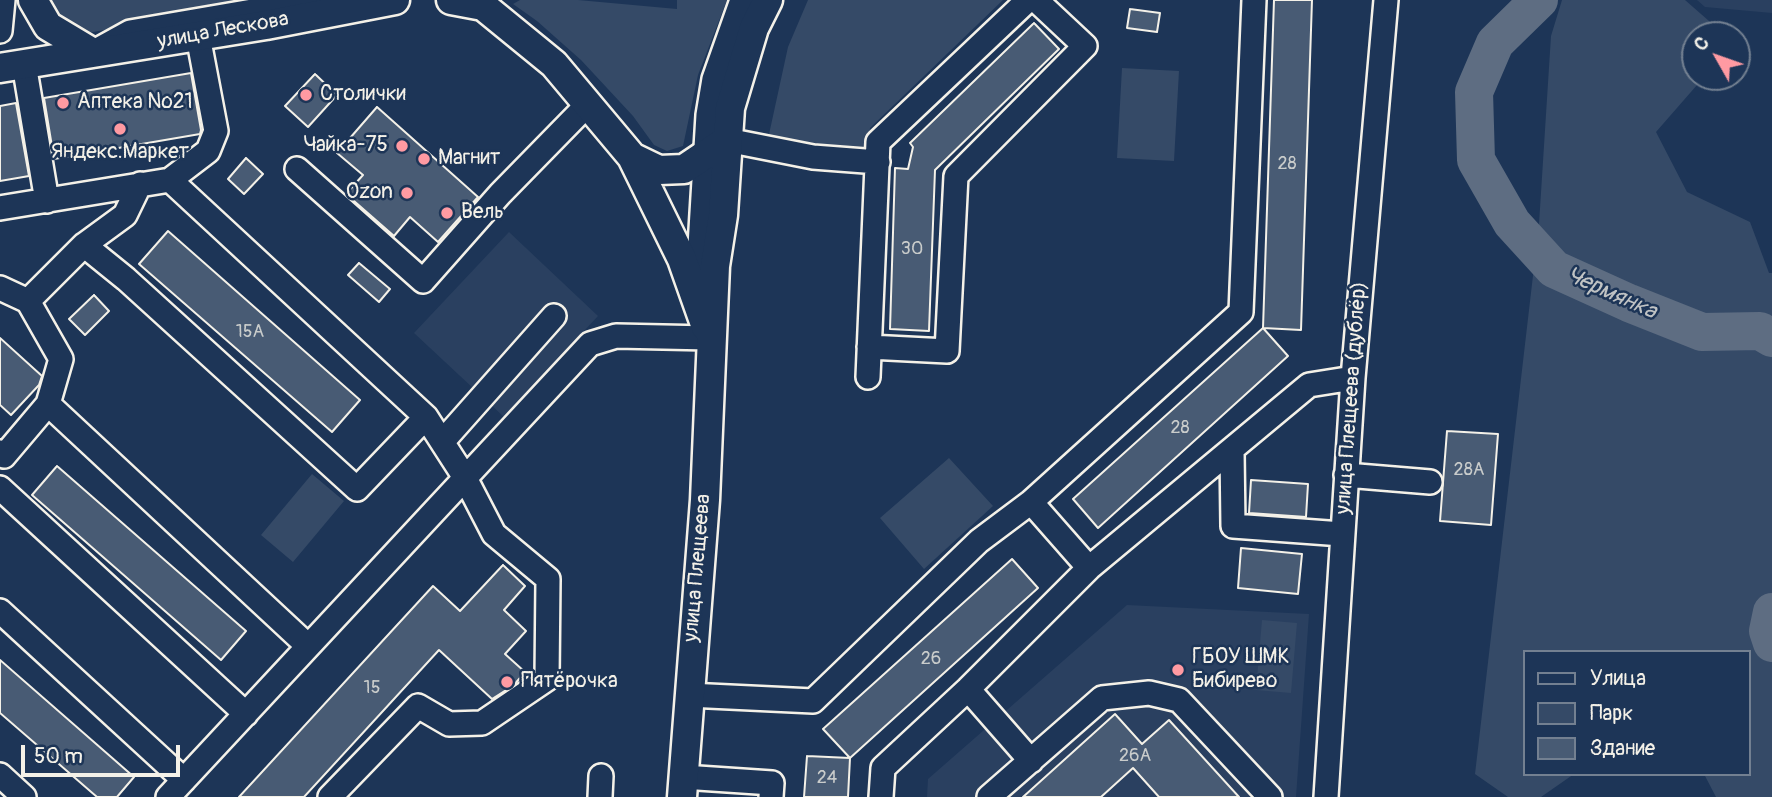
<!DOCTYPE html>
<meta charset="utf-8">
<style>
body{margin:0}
#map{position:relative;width:1772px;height:797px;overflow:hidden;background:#1d3557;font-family:Pangolin,sans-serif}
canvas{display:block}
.legend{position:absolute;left:1523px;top:650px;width:228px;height:126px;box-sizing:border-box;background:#1d3557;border:2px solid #738091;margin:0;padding:9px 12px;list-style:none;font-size:21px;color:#f4f1e8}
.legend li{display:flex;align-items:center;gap:14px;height:35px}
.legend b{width:35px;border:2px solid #738091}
.north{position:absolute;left:1681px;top:21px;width:70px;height:70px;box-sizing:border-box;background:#1d3557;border:2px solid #738091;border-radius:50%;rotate:310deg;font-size:19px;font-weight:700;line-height:28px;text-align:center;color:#f4f1e8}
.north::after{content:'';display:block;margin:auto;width:24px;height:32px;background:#ff9aa2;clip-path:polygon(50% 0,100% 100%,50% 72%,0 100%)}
.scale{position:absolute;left:21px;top:745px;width:159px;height:32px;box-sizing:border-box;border:4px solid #f4f1e8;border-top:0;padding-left:9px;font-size:21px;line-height:24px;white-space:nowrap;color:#f4f1e8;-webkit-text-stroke:5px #1d3557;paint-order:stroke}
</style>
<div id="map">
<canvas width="1772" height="797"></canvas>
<ul class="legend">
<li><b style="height:9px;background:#1d3557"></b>Улица</li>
<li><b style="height:19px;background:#354a67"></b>Парк</li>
<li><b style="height:19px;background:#485b74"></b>Здание</li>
</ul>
<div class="north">С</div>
<div class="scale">50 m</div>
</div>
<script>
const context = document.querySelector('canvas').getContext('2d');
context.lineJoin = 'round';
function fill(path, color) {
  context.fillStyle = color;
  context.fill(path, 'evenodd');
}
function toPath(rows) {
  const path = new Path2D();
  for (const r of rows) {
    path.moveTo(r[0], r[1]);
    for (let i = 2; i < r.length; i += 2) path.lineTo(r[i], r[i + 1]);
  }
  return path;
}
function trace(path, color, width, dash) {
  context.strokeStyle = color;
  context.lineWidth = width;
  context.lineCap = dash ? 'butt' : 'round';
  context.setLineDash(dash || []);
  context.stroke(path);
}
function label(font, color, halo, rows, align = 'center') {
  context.font = font + ' Pangolin,sans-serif';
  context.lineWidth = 5;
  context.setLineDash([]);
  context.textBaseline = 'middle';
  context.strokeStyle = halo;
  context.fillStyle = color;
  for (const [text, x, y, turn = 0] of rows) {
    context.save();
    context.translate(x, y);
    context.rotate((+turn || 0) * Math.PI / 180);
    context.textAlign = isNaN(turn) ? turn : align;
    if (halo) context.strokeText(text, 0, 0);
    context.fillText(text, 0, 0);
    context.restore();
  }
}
fill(toPath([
 [1697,0,1772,0,1772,13,1705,7],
 [509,232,598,316,504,417,414,333],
 [1127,605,1309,614,1296,797,927,797,928,779]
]), '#2a4060');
fill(toPath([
 [45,0,282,0,81,34,64,28],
 [520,0,578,0,677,9,677,0,727,0,698,75,683,146,667,151,654,145,633,116,581,60,537,21,513,4],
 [808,0,1003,0,870,128,868,151,768,139,788,47],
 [1562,0,1685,0,1717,28,1717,35,1695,35,1695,77,1704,77,1656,132,1687,192,1750,222,1769,273,1772,273,1772,797,1716,797,1704,774,1749,774,1749,652,1525,652,1525,774,1574,774,1541,797,1508,797,1475,774,1539,224,1551,36],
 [1122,68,1179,71,1174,161,1117,158],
 [949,458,993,506,924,569,880,518],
 [312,474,344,501,293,562,261,535],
 [1262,620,1297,623,1291,693,1256,690]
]), '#354a67');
trace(toPath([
 [1539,0,1495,43,1474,92,1476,160,1512,223,1554,269,1629,303,1702,332,1760,331,1772,338],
 [1772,612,1768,631,1772,643]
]), '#5e6d82', 38);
const building = toPath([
 [1274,0,1312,0,1301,330,1263,328,1274,0],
 [1130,9,1160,13,1157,32,1127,28,1130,9],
 [1034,23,1059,49,935,170,929,331,890,329,895,168,908,169,913,147,910,143,1034,23],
 [191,73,201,130,200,134,54,159,44,98,191,73],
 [315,74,337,95,308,127,285,106,315,74],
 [16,103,29,176,0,181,0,106,16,103],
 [377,107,478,197,438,242,410,217,394,236,346,194,363,175,337,153,377,107],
 [246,158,263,174,244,194,228,179,246,158],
 [168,231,360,400,332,432,139,264,168,231],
 [359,263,390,289,379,302,348,275,359,263],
 [94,295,109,311,85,335,69,319,94,295],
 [1263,328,1288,356,1098,528,1073,499,1263,328],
 [0,338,42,376,39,385,11,415,0,405,0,338],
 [1447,431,1498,434,1491,525,1440,521,1447,431],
 [57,466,246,631,221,660,32,495,57,466],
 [1251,480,1308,484,1306,517,1249,513,1251,480],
 [1241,548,1302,554,1298,594,1238,588,1241,548],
 [1012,559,1038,588,850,758,823,729,1012,559],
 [503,565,525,586,504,610,526,631,505,654,525,672,514,685,492,699,439,650,304,797,239,797,433,586,460,611,503,565],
 [0,660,134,777,117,797,97,797,0,713,0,660],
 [1115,714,1142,744,1169,720,1239,797,1159,797,1133,768,1101,797,1023,797,1115,714],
 [807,756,850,758,848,797,804,797,807,756]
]);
fill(building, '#485b74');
trace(building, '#f4f1e8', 2);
const minor = toPath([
 [0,31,3,0],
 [101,48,130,32,317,0],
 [24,64,47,201],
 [727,140,813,157,878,162],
 [297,169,423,281,500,194,589,103],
 [170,180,426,417,464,476,494,534,548,579,547,679,482,723,449,724,418,706,330,797],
 [140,184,125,215,84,245,28,301,61,359,48,404,308,646],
 [0,208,170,180,208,151,216,131,198,36],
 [84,245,126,279,357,489,426,417],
 [0,288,28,301],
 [697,295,708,115,714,79,742,0],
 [869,347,947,351,956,176,1085,46,1036,0],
 [868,377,878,142,1028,0],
 [443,441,554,316],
 [1232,451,1233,526,1342,534],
 [0,452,4,456,48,404],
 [1346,475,1430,482],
 [0,488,246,714],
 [1031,502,1089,568],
 [0,611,184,780],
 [968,689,1031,761],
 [688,695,813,701,979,541,1031,502,1241,312,1254,0],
 [0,775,24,797],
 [683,777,772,783,771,797],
 [168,797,590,344,616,336,710,338],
 [600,797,601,776],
 [881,797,883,768,968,689,1089,568,1309,385,1353,378],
 [989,797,1102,698,1149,693,1179,700,1270,797],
 [1326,797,1353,378,1386,0]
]);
const major = toPath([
 [33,0,48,26,93,53],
 [451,0,483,6,554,64,632,157,682,259,706,327],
 [0,68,266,25,395,0],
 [632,157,659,170,684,169,727,140],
 [682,797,705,500,715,266,723,215,730,108,754,28,768,0]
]);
trace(minor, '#f4f1e8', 28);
trace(major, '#f4f1e8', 33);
trace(minor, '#1d3557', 23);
trace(major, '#1d3557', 28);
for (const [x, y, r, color] of [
 [306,95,7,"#ff9aa2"],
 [63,103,7,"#ff9aa2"],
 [120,129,7,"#ff9aa2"],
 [402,146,7,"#ff9aa2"],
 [424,159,7,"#ff9aa2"],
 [407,193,7,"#ff9aa2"],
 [447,213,7,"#ff9aa2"],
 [1178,670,7,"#ff9aa2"],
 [507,682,7,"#ff9aa2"]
]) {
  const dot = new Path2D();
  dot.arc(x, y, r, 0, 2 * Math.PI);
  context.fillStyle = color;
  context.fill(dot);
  trace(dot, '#1d3557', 2.5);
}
label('18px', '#c9cccb', null, [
 ["28",1287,164],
 ["30",912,249],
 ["15А",250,332],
 ["28",1180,428],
 ["28А",1469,470],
 ["26",931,659],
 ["15",372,688],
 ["26А",1135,756],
 ["24",827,778]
]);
label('21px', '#f4f1e8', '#1d3557', [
 ["улица Лескова",223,31,-10],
 ["улица Плещеева (дублёр)",1352,398,-86],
 ["улица Плещеева",698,568,-85]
]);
label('21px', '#f4f1e8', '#1d3557', [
 ["Столички",320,95],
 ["Аптека №21",77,103],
 ["Чайка-75",388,146,"right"],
 ["Яндекс.Маркет",120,153,"center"],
 ["Магнит",438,159],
 ["Ozon",393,193,"right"],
 ["Вель",461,213],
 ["ГБОУ ШМК",1192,658],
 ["Бибирево",1192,682],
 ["Пятёрочка",521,682]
], 'left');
label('italic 23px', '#c0c3c4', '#1d3557', [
 ["Чермянка",1611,294,24]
]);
</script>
